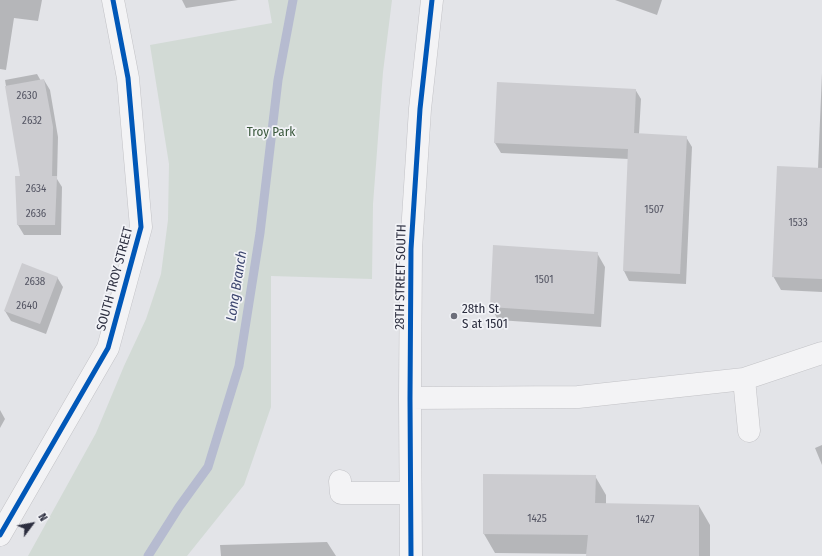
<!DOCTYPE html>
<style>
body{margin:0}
#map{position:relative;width:822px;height:556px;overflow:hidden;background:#e3e4e8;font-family:"Fira Sans Condensed",sans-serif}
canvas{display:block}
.north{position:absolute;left:12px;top:504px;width:40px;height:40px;-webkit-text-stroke:3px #f2f3f7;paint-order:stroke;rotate:58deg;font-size:11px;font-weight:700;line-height:16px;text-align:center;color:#2c2e3f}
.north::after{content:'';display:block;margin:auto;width:14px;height:18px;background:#2c2e3f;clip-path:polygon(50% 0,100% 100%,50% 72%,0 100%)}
</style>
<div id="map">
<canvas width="822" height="556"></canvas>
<div class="north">N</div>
</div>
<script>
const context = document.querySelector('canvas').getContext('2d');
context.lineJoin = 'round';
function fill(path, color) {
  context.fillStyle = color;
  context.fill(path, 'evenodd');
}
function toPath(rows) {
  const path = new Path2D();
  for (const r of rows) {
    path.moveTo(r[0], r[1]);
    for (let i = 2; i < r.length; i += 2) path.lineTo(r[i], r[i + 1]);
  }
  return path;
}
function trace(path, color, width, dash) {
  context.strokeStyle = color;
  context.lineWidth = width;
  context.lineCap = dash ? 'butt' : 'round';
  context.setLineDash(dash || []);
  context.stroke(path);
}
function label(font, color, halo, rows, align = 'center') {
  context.font = font + ' "Fira Sans Condensed",sans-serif';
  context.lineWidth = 3.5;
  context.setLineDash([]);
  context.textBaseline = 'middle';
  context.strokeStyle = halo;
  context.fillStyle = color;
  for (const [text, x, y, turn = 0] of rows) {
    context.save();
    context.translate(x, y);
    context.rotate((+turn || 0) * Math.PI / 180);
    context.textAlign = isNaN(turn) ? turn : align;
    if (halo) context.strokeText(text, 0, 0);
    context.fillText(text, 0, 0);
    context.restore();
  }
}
fill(toPath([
 [268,0,392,0,383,72,373,204,372,279,271,276,271,407,244,485,187,556,28,556,96,433,124,366,146,319,161,274,168,220,169,164,150,45,272,23]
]), '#d2dad5');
fill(toPath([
 [0,0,42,0,38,21,14,18,6,70,0,69],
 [182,0,238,0,186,8],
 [615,0,662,0,657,15],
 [822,73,822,292,781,290,773,276,818,168],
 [37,74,41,81,44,80,50,90,58,137,57,179,62,187,61,235,24,235,18,225,21,177,5,80],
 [635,89,641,99,639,134,686,137,692,147,686,284,629,281,624,271,629,159,501,153,495,143],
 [597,253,605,267,601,327,498,320,491,307],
 [57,277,63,287,46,334,11,321,5,311],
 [0,410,5,419,0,428],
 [822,445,822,465,815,448],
 [595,476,606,495,606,505,699,506,710,525,710,556,587,556,588,554,495,553,484,534],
 [327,542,336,556,221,556,220,545]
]), '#0003');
trace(toPath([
 [148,556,179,507,208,467,239,366,260,233,278,80,293,0]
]), '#b6bbd0', 9);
fill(toPath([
 [44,79,53,127,52,176,57,176,55,225,17,225,15,176,20,176,5,86],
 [497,82,636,89,634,133,687,136,680,274,623,271,628,149,494,143],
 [777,166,822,168,822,279,772,277],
 [493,245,598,252,594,314,490,307],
 [22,263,58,277,40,324,4,311],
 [483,474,596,475,595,503,699,505,699,556,586,556,588,535,483,534]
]), '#ccccd0');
const minor = toPath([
 [744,379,749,431],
 [410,398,578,397,744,379,822,353],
 [340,481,341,493,410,493],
 [0,535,108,348,141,227,128,78,113,0],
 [411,556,410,398,411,249,420,109,432,0]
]);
trace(minor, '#c2c2c6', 23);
trace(minor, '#f3f3f5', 22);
trace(toPath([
 [0,535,108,348,141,227,128,78,113,0],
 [411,556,410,398,411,249,420,109,432,0]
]), '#0057b8', 5);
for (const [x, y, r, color] of [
 [454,316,4,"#6c6e7a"]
]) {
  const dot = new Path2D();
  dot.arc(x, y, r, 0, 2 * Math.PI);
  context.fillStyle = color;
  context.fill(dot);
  trace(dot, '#f2f3f7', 1.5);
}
label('11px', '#555664', null, [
 ["2630",27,96],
 ["2632",32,121],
 ["2634",36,189],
 ["1507",654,210],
 ["2636",36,214],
 ["1533",798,223],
 ["1501",544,280],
 ["2638",35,282],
 ["2640",27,306],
 ["1425",537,519],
 ["1427",645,520]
]);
label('13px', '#3b593d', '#f2f3f7', [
 ["Troy Park",271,132]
]);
label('13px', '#2c2e3f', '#f2f3f7', [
 ["28TH STREET SOUTH",401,277,-89],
 ["SOUTH TROY STREET",115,279,-75]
]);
label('13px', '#2c2e3f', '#f2f3f7', [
 ["28th St",462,309],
 ["S at 1501",462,324]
], 'left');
label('italic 14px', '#3b456e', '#f2f3f7', [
 ["Long Branch",237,286,-81]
]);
</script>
